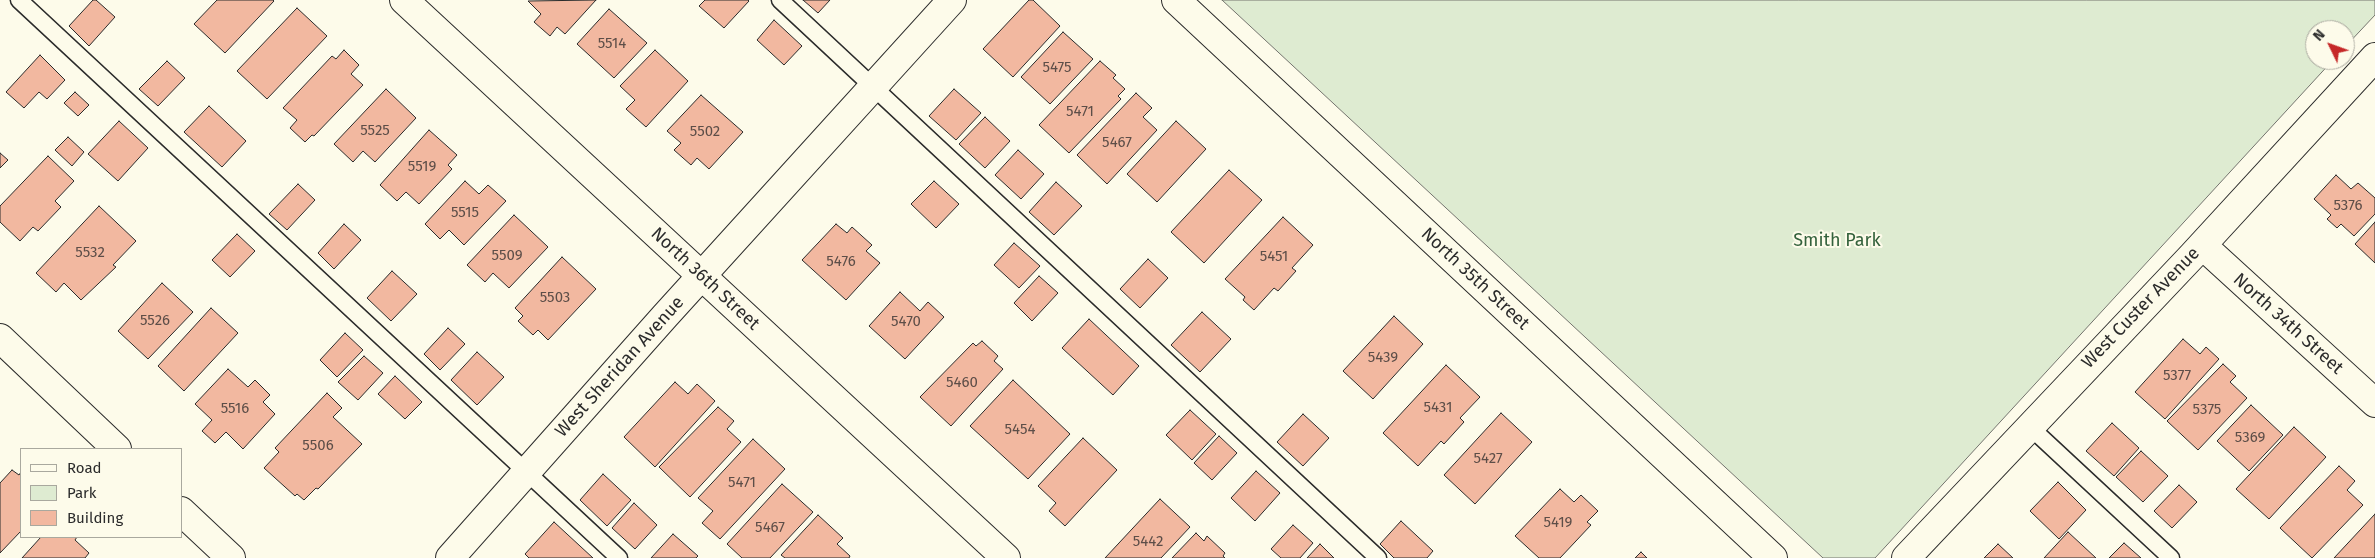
<!DOCTYPE html>
<style>
body{margin:0}
#map{position:relative;width:2375px;height:558px;overflow:hidden;background:#fdfbea;font-family:"Fira Sans",sans-serif}
canvas{display:block}
.legend{position:absolute;left:20px;top:448px;width:162px;height:90px;box-sizing:border-box;background:#fdfbea;border:1px solid #a9a89e;margin:0;padding:6px 9px;list-style:none;font-size:15px;color:#2b2b2b}
.legend li{display:flex;align-items:center;gap:10px;height:25px}
.legend b{width:25px;border:1px solid #a9a89e}
.north{position:absolute;left:2305px;top:20px;width:50px;height:50px;box-sizing:border-box;background:#fdfbea;border:1px solid #a9a89e;border-radius:50%;rotate:312deg;font-size:14px;font-weight:700;line-height:20px;text-align:center;color:#2b2b2b}
.north::after{content:'';display:block;margin:auto;width:18px;height:22px;background:#c62828;clip-path:polygon(50% 0,100% 100%,50% 72%,0 100%)}
</style>
<div id="map">
<canvas width="2375" height="558"></canvas>
<ul class="legend">
<li><b style="height:6px;background:#fdfbea"></b>Road</li>
<li><b style="height:14px;background:#deebd1"></b>Park</li>
<li><b style="height:14px;background:#f2b8a0"></b>Building</li>
</ul>
<div class="north">N</div>
</div>
<script>
const context = document.querySelector('canvas').getContext('2d');
context.lineJoin = 'round';
function fill(path, color) {
  context.fillStyle = color;
  context.fill(path, 'evenodd');
}
function toPath(rows) {
  const path = new Path2D();
  for (const r of rows) {
    path.moveTo(r[0], r[1]);
    for (let i = 2; i < r.length; i += 2) path.lineTo(r[i], r[i + 1]);
  }
  return path;
}
function trace(path, color, width, dash) {
  context.strokeStyle = color;
  context.lineWidth = width;
  context.lineCap = dash ? 'butt' : 'round';
  context.setLineDash(dash || []);
  context.stroke(path);
}
function label(font, color, halo, rows, align = 'center') {
  context.font = font + ' "Fira Sans",sans-serif';
  context.lineWidth = 4;
  context.setLineDash([]);
  context.textBaseline = 'middle';
  context.strokeStyle = halo;
  context.fillStyle = color;
  for (const [text, x, y, turn = 0] of rows) {
    context.save();
    context.translate(x, y);
    context.rotate((+turn || 0) * Math.PI / 180);
    context.textAlign = isNaN(turn) ? turn : align;
    if (halo) context.strokeText(text, 0, 0);
    context.fillText(text, 0, 0);
    context.restore();
  }
}
const green = toPath([
 [1222,0,2375,0,2375,15,2345,47,2345,30,2315,30,2315,60,2333,60,1875,558,1823,558,1222,0]
]);
fill(green, '#deebd1');
trace(green, '#74746e', 1);
const building = toPath([
 [93,0,96,0,115,17,89,46,69,26,93,0],
 [217,0,273,0,274,1,225,53,194,24,217,0],
 [596,0,565,34,557,27,550,36,534,22,541,14,528,1,596,0],
 [705,0,748,0,749,1,724,28,699,6,705,0],
 [803,0,830,0,818,13,803,0],
 [1029,0,1033,0,1060,26,1013,77,983,49,1029,0],
 [297,8,327,36,267,99,237,71,297,8],
 [609,9,647,43,614,78,577,44,609,9],
 [774,20,802,46,784,65,757,40,774,20],
 [1063,32,1093,59,1050,104,1021,77,1063,32],
 [344,50,359,65,351,74,363,85,314,136,312,135,305,142,290,128,297,120,283,108,332,56,336,59,344,50],
 [655,50,688,81,646,127,626,109,635,100,620,86,655,50],
 [40,55,65,80,47,99,39,92,24,108,6,92,40,55],
 [167,61,185,78,158,106,139,89,167,61],
 [1100,61,1116,75,1113,78,1125,89,1118,96,1121,99,1069,153,1039,125,1100,61],
 [386,89,416,118,375,162,363,151,353,162,334,144,386,89],
 [954,89,981,113,956,140,929,116,954,89],
 [75,92,89,105,78,116,64,103,75,92],
 [1136,93,1152,108,1143,117,1157,130,1107,184,1077,155,1136,93],
 [701,95,743,132,709,169,697,158,691,165,674,150,681,143,667,131,701,95],
 [209,106,246,141,222,167,184,132,209,106],
 [985,117,1010,141,985,168,959,144,985,117],
 [119,121,148,148,118,181,88,154,119,121],
 [1176,121,1206,149,1157,202,1127,174,1176,121],
 [429,130,457,155,448,165,452,169,419,204,406,192,397,201,380,185,429,130],
 [68,137,84,152,72,166,55,150,68,137],
 [1018,150,1044,174,1021,199,995,175,1018,150],
 [0,153,8,160,0,168,0,153],
 [48,156,74,181,55,201,61,207,38,231,33,227,20,241,0,222,0,206,48,156],
 [1229,170,1262,200,1204,263,1171,232,1229,170],
 [2336,175,2351,189,2358,183,2375,198,2375,214,2354,236,2341,224,2337,228,2327,219,2331,215,2314,199,2336,175],
 [465,181,479,194,488,185,506,201,464,245,449,230,440,239,425,224,465,181],
 [934,181,959,204,936,228,911,204,934,181],
 [1056,182,1082,206,1054,235,1029,212,1056,182],
 [298,184,315,200,287,230,269,214,298,184],
 [99,206,136,241,113,265,116,267,81,300,64,283,56,292,36,273,99,206],
 [514,215,548,247,509,288,493,273,485,282,467,265,514,215],
 [1283,217,1313,245,1292,268,1296,271,1278,291,1274,288,1254,310,1243,300,1245,297,1225,279,1283,217],
 [2375,222,2375,263,2355,244,2375,222],
 [344,224,361,240,334,269,318,253,344,224],
 [836,224,847,233,852,227,872,245,866,251,880,263,846,300,802,260,836,224],
 [237,234,255,251,230,277,212,260,237,234],
 [1014,243,1040,266,1019,288,994,265,1014,243],
 [562,257,596,289,548,340,538,330,533,335,518,321,523,316,515,308,562,257],
 [1148,259,1168,278,1140,308,1120,289,1148,259],
 [392,271,417,294,391,321,367,298,392,271],
 [1039,276,1058,293,1032,321,1014,303,1039,276],
 [162,283,193,312,148,359,118,331,162,283],
 [900,292,920,311,928,302,944,317,905,359,869,326,900,292],
 [211,308,238,333,184,391,158,366,211,308],
 [1202,312,1231,339,1200,372,1171,345,1202,312],
 [1394,316,1423,344,1373,399,1343,371,1394,316],
 [1089,319,1139,366,1113,395,1062,348,1089,319],
 [448,328,465,344,440,370,424,354,448,328],
 [345,333,363,350,337,377,320,360,345,333],
 [2183,339,2200,354,2206,347,2219,359,2165,419,2135,392,2183,339],
 [982,341,998,356,994,361,1003,369,951,426,920,397,973,343,976,346,982,341],
 [477,352,504,377,477,405,451,380,477,352],
 [364,356,383,373,358,400,338,382,364,356],
 [2223,364,2236,376,2230,382,2247,398,2198,450,2167,421,2223,364],
 [1446,365,1480,397,1460,418,1464,422,1444,444,1441,441,1418,466,1383,433,1446,365],
 [228,369,248,387,255,380,270,395,263,402,275,414,243,449,226,432,215,443,202,431,212,420,195,404,228,369],
 [395,376,422,402,405,419,378,394,395,376],
 [1013,380,1070,434,1028,479,970,426,1013,380],
 [675,382,688,394,697,384,715,401,655,467,624,437,675,382],
 [327,393,342,408,333,417,362,444,318,489,316,488,304,500,297,494,295,496,264,468,279,452,275,448,327,393],
 [2251,405,2283,435,2249,471,2217,441,2251,405],
 [718,407,734,421,727,429,741,442,690,497,659,467,718,407],
 [1190,410,1216,434,1192,460,1166,435,1190,410],
 [1501,413,1532,442,1475,504,1444,475,1501,413],
 [1303,414,1329,438,1303,466,1277,442,1303,414],
 [2112,423,2139,448,2114,476,2086,451,2112,423],
 [2294,427,2326,457,2269,519,2236,489,2294,427],
 [1219,436,1237,453,1212,480,1194,463,1219,436],
 [1083,438,1117,470,1065,526,1049,511,1056,503,1038,486,1083,438],
 [753,439,785,469,720,539,702,523,713,511,698,498,753,439],
 [2141,451,2168,476,2143,502,2116,477,2141,451],
 [2339,466,2355,481,2347,490,2363,505,2312,558,2280,528,2339,466],
 [12,470,19,475,21,472,21,531,0,553,0,483,12,470],
 [1256,471,1280,493,1255,521,1231,498,1256,471],
 [603,474,631,500,607,526,580,500,603,474],
 [2058,482,2086,510,2059,539,2030,511,2058,482],
 [782,484,813,512,770,558,742,558,727,544,782,484],
 [2179,485,2197,502,2172,528,2154,511,2179,485],
 [1560,489,1574,502,1581,495,1598,511,1587,522,1591,525,1560,558,1539,558,1515,536,1560,489],
 [1160,499,1190,527,1161,558,1105,558,1160,499],
 [634,503,657,525,635,549,612,528,634,503],
 [2375,514,2375,558,2334,558,2375,514],
 [818,515,843,538,837,544,850,556,849,558,785,558,781,555,818,515],
 [1401,521,1433,551,1427,558,1394,558,1380,544,1401,521],
 [554,522,593,558,529,558,525,554,554,522],
 [1293,525,1313,543,1300,558,1281,558,1271,549,1293,525],
 [2068,532,2096,558,2044,558,2068,532],
 [1196,533,1204,541,1207,536,1225,553,1223,556,1225,558,1172,558,1196,533],
 [673,534,698,556,696,558,651,558,673,534],
 [41,537,77,537,75,540,89,553,85,558,22,558,41,537],
 [2124,543,2141,558,2109,558,2124,543],
 [1320,544,1334,558,1307,558,1320,544],
 [1998,544,2013,558,1984,558,1998,544],
 [1641,552,1647,558,1635,558,1641,552]
]);
fill(building, '#f2b8a0');
trace(building, '#2b2b2b', 1);
const service = toPath([
 [19,0,619,558],
 [780,0,1378,558],
 [2029,426,2171,558]
]);
const minor = toPath([
 [404,0,1006,558],
 [2202,245,2375,403],
 [0,338,117,449],
 [181,511,231,558],
 [450,558,665,316,952,0],
 [1906,558,2192,256,2375,57]
]);
const tertiary = toPath([
 [1176,0,1773,558]
]);
trace(service, '#2b2b2b', 19);
trace(minor, '#2b2b2b', 30);
trace(tertiary, '#2b2b2b', 30);
trace(service, '#fdfbea', 16);
trace(minor, '#fdfbea', 28);
trace(tertiary, '#fdfbea', 28);
label('15px', '#5d4e48', null, [
 ["5514",612,44],
 ["5475",1057,68],
 ["5471",1080,112],
 ["5525",375,131],
 ["5502",705,132],
 ["5467",1117,143],
 ["5519",422,167],
 ["5376",2348,206],
 ["5515",465,213],
 ["5532",90,253],
 ["5509",507,256],
 ["5451",1274,257],
 ["5476",841,262],
 ["5503",555,298],
 ["5526",155,321],
 ["5470",906,322],
 ["5439",1383,358],
 ["5377",2177,376],
 ["5460",962,383],
 ["5431",1438,408],
 ["5516",235,409],
 ["5375",2207,410],
 ["5454",1020,430],
 ["5369",2250,438],
 ["5506",318,446],
 ["5427",1488,459],
 ["5471",742,483],
 ["5419",1558,523],
 ["5467",770,528],
 ["5442",1148,542]
]);
label('18px', '#34623c', '#fdfbea', [
 ["Smith Park",1837,241]
]);
label('18px', '#2b2b2b', '#fdfbea', [
 ["North 36th Street",705,279,43],
 ["North 35th Street",1475,279,43],
 ["West Custer Avenue",2141,308,-46],
 ["North 34th Street",2288,324,42],
 ["West Sheridan Avenue",620,367,-48]
]);
</script>
